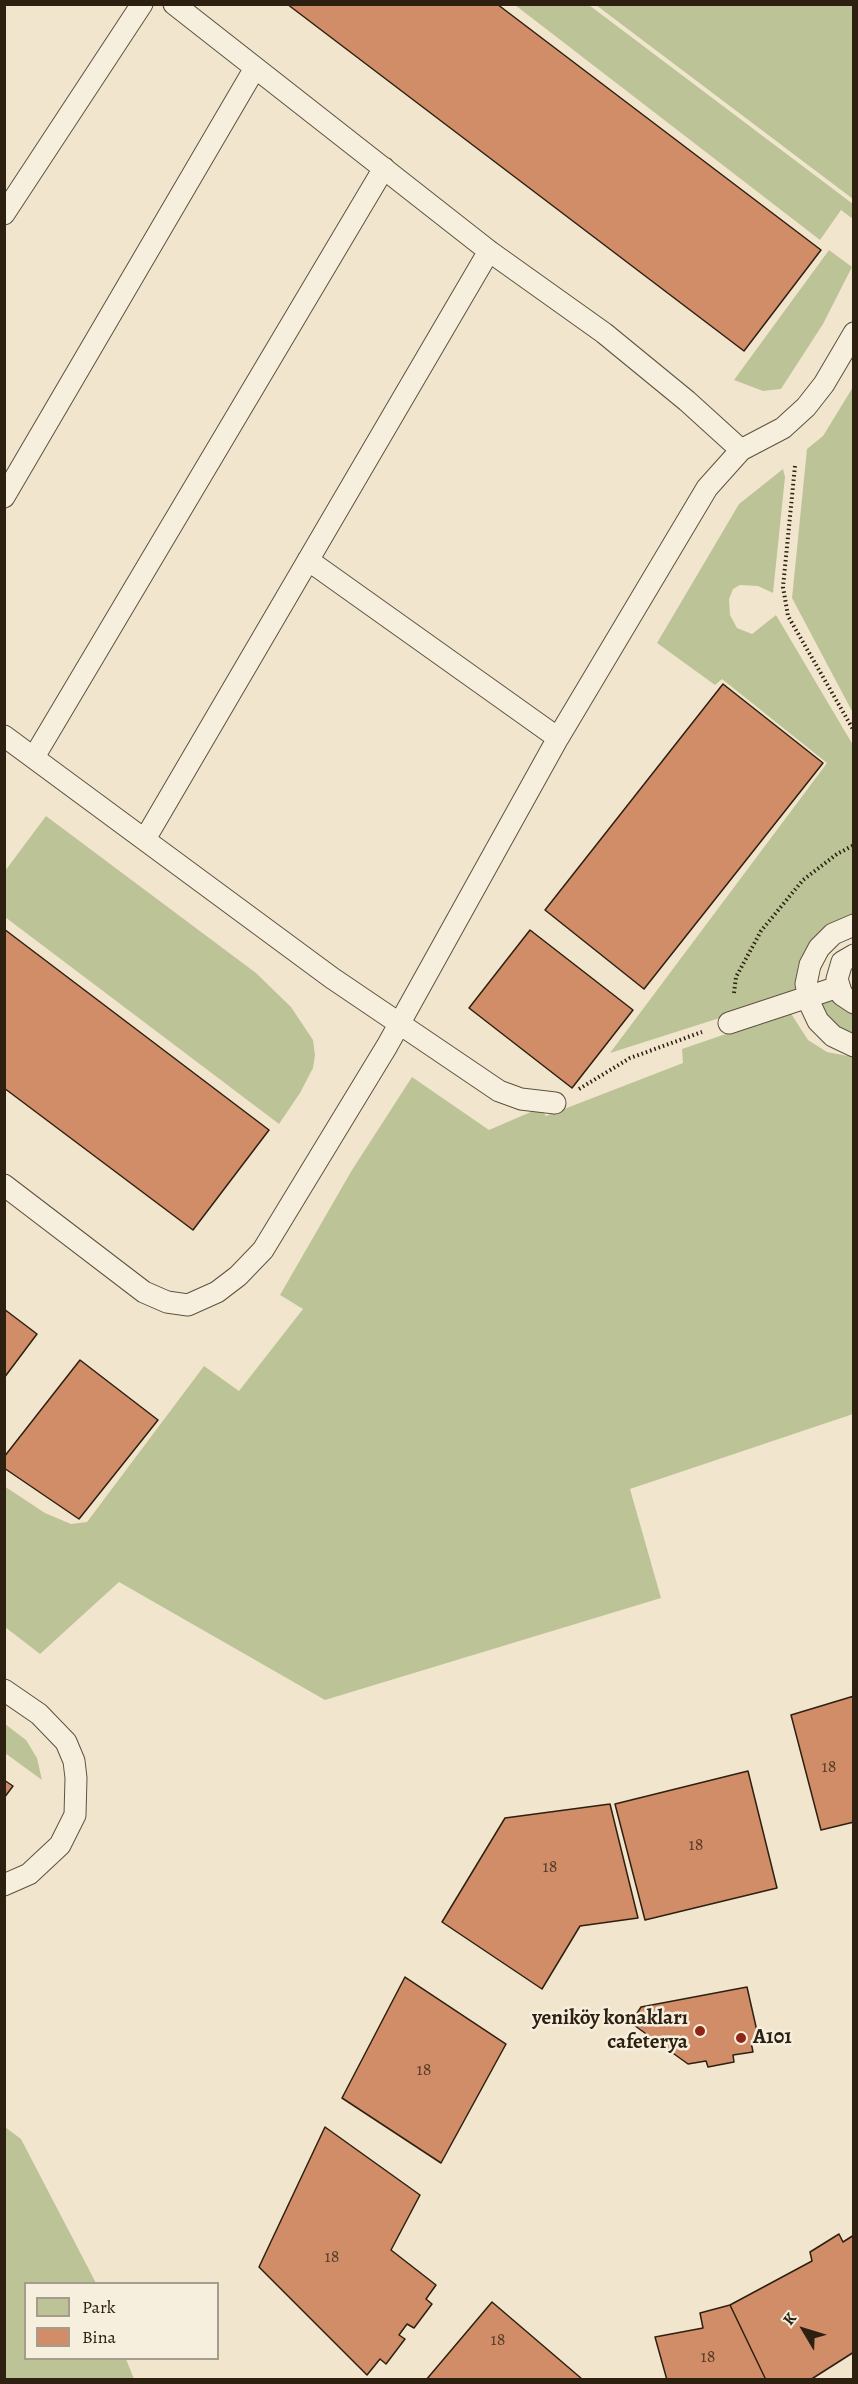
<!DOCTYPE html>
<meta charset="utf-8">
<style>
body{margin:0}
#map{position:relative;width:858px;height:2384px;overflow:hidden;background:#f1e6cd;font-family:Alegreya,serif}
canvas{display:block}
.frame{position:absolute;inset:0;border:6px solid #2d2010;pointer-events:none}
.legend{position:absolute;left:24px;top:2282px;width:195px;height:78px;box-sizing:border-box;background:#f6efde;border:2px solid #a69c8c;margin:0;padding:8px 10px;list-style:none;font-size:18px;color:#2d2010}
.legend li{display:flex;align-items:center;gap:12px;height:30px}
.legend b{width:30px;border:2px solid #a69c8c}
.north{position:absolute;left:774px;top:2300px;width:60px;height:60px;-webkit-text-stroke:4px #f6efde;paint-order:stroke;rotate:308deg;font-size:16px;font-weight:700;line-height:24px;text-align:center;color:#2d2010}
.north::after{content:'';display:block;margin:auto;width:21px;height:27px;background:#2d2010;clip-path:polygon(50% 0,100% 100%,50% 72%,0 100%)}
</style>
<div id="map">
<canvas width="858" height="2384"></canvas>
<div class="frame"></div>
<ul class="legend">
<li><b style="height:16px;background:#bcc497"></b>Park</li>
<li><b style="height:16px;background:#d18c68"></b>Bina</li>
</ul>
<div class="north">K</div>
</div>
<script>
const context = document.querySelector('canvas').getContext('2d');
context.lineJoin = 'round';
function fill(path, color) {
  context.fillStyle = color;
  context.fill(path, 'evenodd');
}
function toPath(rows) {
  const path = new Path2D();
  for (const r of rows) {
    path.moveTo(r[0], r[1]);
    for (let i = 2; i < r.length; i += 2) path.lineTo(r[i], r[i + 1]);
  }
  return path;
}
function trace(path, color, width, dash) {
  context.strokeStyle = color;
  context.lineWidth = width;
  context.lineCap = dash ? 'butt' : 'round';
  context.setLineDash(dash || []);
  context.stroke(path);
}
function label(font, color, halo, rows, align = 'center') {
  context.font = font + ' Alegreya,serif';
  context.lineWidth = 5;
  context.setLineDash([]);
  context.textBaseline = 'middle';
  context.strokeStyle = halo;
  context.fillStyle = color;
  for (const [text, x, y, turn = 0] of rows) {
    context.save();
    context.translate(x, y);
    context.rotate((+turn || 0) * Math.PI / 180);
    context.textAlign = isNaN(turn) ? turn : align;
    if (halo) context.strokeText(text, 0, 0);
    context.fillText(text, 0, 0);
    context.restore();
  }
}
fill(toPath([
 [515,5,589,5,853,204,853,219,841,210,820,240],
 [596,5,853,5,853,199],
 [829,250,852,267,823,324,781,389,763,391,734,380],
 [853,387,853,713,792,598,807,449,823,436],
 [783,469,785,477,773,593,758,586,740,585,733,589,729,599,730,615,737,628,752,634,776,615,853,745,853,917,825,930,809,944,798,966,795,994,610,1053,827,763,722,679,715,685,657,643,739,504],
 [46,816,256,973,291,1007,313,1040,315,1055,313,1068,300,1093,279,1124,5,917,5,871],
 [833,994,853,1011,853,1036,844,1035,814,1005],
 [790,1012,808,1040,827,1052,853,1057,853,1414,630,1489,661,1598,325,1700,119,1582,40,1654,5,1627,4,1486,45,1513,71,1524,87,1522,204,1366,239,1391,303,1309,280,1295,352,1170,412,1077,489,1130,540,1108,546,1116,683,1063,682,1049],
 [5,1724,26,1740,37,1758,42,1780,5,1753],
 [5,2127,21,2139,96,2283,26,2284,26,2358,126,2359,134,2379,5,2379]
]), '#bcc497');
const building = toPath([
 [287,4,497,4,821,250,744,351,287,4],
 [723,684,823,763,644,989,545,910,723,684],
 [4,929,269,1130,193,1230,4,1088,4,929],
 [530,930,633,1010,572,1088,469,1008,530,930],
 [4,1309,37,1334,4,1378,4,1309],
 [80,1360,158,1420,79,1519,4,1468,4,1457,80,1360],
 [854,1696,854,1822,821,1830,791,1715,854,1696],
 [748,1771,777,1888,645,1920,615,1804,748,1771],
 [4,1780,13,1786,4,1798,4,1780],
 [610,1804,638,1918,580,1926,542,1989,442,1922,505,1818,610,1804],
 [405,1977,506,2044,441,2163,342,2098,405,1977],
 [747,1987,759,2040,751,2042,753,2052,733,2055,734,2062,708,2067,706,2061,688,2064,631,2023,641,2007,747,1987],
 [325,2127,420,2195,391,2250,436,2285,426,2299,432,2304,414,2328,407,2324,399,2335,405,2339,386,2364,380,2359,367,2375,259,2267,325,2127],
 [839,2234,843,2242,854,2235,854,2352,810,2380,766,2380,730,2305,812,2261,810,2252,839,2234],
 [492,2302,582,2379,581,2380,426,2380,492,2302],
 [730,2305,766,2380,667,2380,655,2337,703,2328,700,2313,730,2305]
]);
fill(building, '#d18c68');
trace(building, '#2d2010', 1.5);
const lane = toPath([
 [174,4,489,251,604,333,687,401,741,450],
 [4,214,142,4],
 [4,497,255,68],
 [308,560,558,738],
 [4,736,332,978,499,1091,521,1099,555,1103],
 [34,757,384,168],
 [145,839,489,251],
 [854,925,833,934,819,948,810,965,806,984,810,1004,818,1021,833,1036,854,1046],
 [854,955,842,962,837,979,842,995,854,1003],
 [729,1023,838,987],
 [4,1185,144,1292,167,1302,188,1305,217,1292,238,1276,263,1250,387,1046,558,738,707,488,741,450,783,428,806,407,824,384,854,333],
 [4,1690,39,1714,66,1742,74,1761,76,1778,75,1815,60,1845,29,1874,4,1885]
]);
trace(lane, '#5e523f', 23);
trace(toPath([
 [795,466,783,587,788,616,854,731],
 [734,993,736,977,761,931,803,880,837,854,854,845],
 [579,1089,630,1058,702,1032]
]), '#2d2010', 4, [1.5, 3]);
trace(lane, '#f6efde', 21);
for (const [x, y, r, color] of [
 [700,2031,6,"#8f2418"],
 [741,2038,6,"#8f2418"]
]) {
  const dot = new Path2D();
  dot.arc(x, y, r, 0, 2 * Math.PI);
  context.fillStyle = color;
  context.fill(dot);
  trace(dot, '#f6efde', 2);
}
label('18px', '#563b26', null, [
 ["18",829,1768],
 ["18",696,1846],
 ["18",550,1868],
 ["18",424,2071],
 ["18",332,2258],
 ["18",498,2341],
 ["18",708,2358]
]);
label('bold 21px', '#2d2010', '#f6efde', [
 ["yeniköy konakları",688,2019],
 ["cafeterya",688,2043],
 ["A101",753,2038,"left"]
], 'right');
</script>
